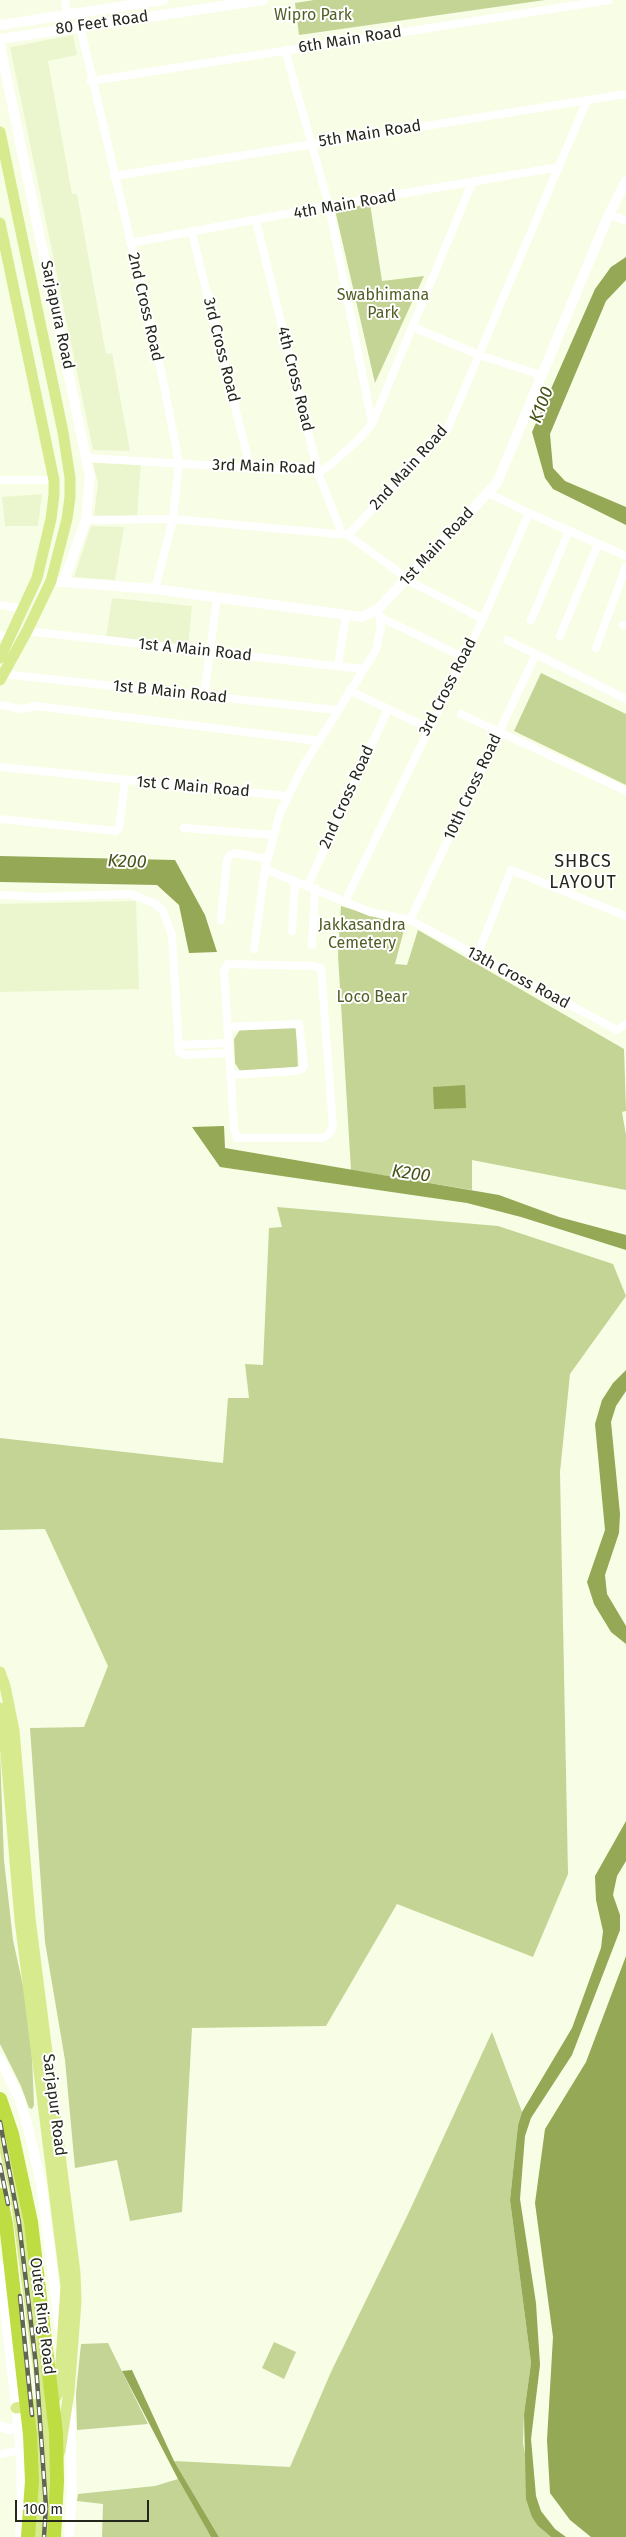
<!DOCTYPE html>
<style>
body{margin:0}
#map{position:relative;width:626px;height:2537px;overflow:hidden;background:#f7fee5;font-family:"Fira Sans",sans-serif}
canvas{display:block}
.scale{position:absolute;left:15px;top:2500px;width:134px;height:22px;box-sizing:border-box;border:2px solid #24271b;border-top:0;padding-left:6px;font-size:15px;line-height:18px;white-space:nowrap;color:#24271b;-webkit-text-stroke:4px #fff;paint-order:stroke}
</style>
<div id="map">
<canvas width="626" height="2537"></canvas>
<div class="scale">100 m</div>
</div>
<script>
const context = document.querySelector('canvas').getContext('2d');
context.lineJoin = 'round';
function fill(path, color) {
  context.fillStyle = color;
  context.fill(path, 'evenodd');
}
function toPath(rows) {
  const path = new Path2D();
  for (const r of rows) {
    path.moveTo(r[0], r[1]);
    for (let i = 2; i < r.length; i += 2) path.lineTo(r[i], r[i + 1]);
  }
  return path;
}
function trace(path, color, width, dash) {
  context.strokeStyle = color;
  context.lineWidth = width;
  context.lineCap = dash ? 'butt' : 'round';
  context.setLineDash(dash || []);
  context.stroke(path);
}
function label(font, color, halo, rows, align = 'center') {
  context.font = font + ' "Fira Sans",sans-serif';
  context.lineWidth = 4;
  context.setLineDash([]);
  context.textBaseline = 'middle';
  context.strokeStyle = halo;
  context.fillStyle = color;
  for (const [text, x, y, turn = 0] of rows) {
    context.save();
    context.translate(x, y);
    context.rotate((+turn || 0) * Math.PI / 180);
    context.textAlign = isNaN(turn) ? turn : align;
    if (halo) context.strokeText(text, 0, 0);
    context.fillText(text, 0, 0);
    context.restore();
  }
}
fill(toPath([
 [73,35,77,55,48,61,72,194,77,194,106,354,112,353,130,451,93,450,10,47],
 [93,463,141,464,137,516,94,516,98,484],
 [42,494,38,526,5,526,2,497],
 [91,526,124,527,115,580,74,577],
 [112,598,192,606,188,647,106,638],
 [136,901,139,989,0,992,0,904]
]), '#ebf6cf');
fill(toPath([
 [314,0,545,0,299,35,295,3],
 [370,204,382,281,424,276,375,383,335,210],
 [541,673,626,714,626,785,514,731],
 [341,906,405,926,395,964,407,965,418,930,624,1049,626,1111,622,1112,626,1135,626,1190,472,1160,472,1190,351,1170,338,955],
 [296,1026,298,1067,240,1071,235,1063,234,1039,241,1028],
 [277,1207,498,1226,613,1264,626,1296,570,1374,560,1472,568,1874,533,1957,397,1904,326,2026,192,2028,182,2212,130,2221,117,2160,75,2168,65,2060,45,1942,30,1728,84,1727,108,1666,45,1529,0,1530,0,1438,223,1463,228,1398,249,1398,245,1364,263,1365,269,1228,282,1227],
 [0,1752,4,1860,13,1940,25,1995,32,2058,34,2105,32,2109,29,2108,21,2086,0,2044],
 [492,2032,522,2112,518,2125,510,2200,531,2363,524,2414,523,2443,538,2526,551,2537,219,2537,174,2461,290,2467,331,2372,409,2212],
 [274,2342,296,2352,284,2379,262,2368],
 [108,2343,148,2424,77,2430,76,2393,81,2344],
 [178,2479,211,2537,102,2537,103,2504,77,2501,78,2494,155,2486]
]), '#c3d495');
fill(toPath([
 [626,257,626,280,606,301,550,434,553,468,565,481,626,507,626,525,553,489,545,478,532,432,595,289,611,267],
 [0,856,175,860,205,915,217,952,189,953,179,905,157,885,0,882],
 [465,1085,466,1108,434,1109,433,1087],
 [224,1126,225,1148,499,1195,559,1217,626,1235,626,1250,521,1217,467,1203,220,1167,192,1127],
 [626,1370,626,1391,616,1406,611,1422,620,1514,619,1533,605,1575,607,1594,626,1626,626,1644,611,1632,594,1604,587,1582,605,1530,595,1424,602,1400,613,1383],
 [626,1821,626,1861,617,1876,613,1895,620,1915,620,1930,572,2055,531,2118,525,2136,520,2199,536,2303,540,2365,531,2439,536,2496,541,2511,555,2529,566,2537,551,2537,538,2526,532,2517,526,2499,524,2414,531,2363,510,2200,518,2125,522,2112,572,2028,601,1948,603,1931,596,1900,595,1876],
 [626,1956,626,2537,591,2537,570,2520,550,2493,547,2440,553,2337,535,2203,545,2129,586,2062],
 [132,2370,174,2461,219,2537,211,2537,178,2479,122,2371]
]), '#94a856');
trace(toPath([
 [65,0,67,14],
 [80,26,162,375,179,463,173,519,155,589],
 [285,50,329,206,372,423],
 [91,81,609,0],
 [114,176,626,94],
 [609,214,626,221],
 [256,221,318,472,342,534],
 [192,233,250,467],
 [130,243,329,206,559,167],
 [413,327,479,355,541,375],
 [87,458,318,472,329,466,358,440,372,424,472,183],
 [0,480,54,480],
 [529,513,626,556],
 [86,520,173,519,348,535,447,430,587,100],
 [348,535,415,584,483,619],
 [0,605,24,609],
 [380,617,463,657],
 [531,620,569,531],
 [623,625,626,626],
 [27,631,362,669],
 [0,635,11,636],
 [560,636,598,544],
 [507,640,626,699],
 [596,648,626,566],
 [338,666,346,615],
 [3,674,337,710],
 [349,690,428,728],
 [204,696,217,598],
 [0,705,22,709,36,706,319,741],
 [461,714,626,791],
 [0,767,287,796],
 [0,819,116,831,119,828,125,781],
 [184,828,273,835],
 [265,869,370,912,410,920,617,1030,626,1024],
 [308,885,388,709],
 [0,895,39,897,131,894,156,904,163,911,172,935,179,1052,185,1055,229,1053],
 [345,901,483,619,529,513,488,493],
 [221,920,227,860,230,855,235,853,268,859],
 [410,920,536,654],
 [292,931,295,881],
 [312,945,315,888],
 [254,949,265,869,280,813,302,768,376,650,381,626,378,609],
 [477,956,511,870,626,916],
 [228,964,314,966,321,968,333,1127,328,1135,323,1138,237,1138,234,1128,224,971,228,964],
 [227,1027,299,1024,304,1065,302,1069,296,1071,230,1075],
 [178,1045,229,1043],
 [0,2454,21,2450]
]), '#fff', 8);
trace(toPath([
 [0,25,163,0],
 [0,39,263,0],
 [0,46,90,477,86,520,64,581],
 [51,581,155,589,362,617,378,609,497,483,609,214,626,181],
 [0,2059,19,2098,29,2131,41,2184,60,2329],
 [0,2266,21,2450,22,2502,20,2537],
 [0,2426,9,2429,19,2428],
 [69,2537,72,2492,70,2411]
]), '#fff', 10);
trace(toPath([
 [0,132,63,432,70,478,70,497,67,519,51,581,27,631,0,680],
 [0,223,54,480,54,495,51,519,37,578,0,658],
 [0,1672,5,1686,14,1730,30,1918,75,2273,76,2302,69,2392,60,2451,49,2473],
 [0,1708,4,1731,20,1920,66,2286,59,2391,56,2397,43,2403,16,2408],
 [0,2130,15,2191,43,2403,49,2473,46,2537],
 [35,2405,40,2473,36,2537]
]), '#d7eb8e', 11);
trace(toPath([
 [0,2099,12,2134,31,2222,56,2433,57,2481,54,2537],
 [0,2195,6,2224,30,2435,32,2481,28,2537]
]), '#bddd43', 14);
const rail = toPath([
 [0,2122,19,2223,36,2365,46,2507,44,2537],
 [0,2165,8,2204],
 [20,2296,32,2415]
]);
trace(rail, '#606555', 4.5);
trace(rail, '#fff', 2.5, [8]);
label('16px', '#515e24', '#fff', [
 ["Wipro Park",313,16],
 ["Swabhimana",383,296],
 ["Park",383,314],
 ["Jakkasandra",362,926],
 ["Cemetery",362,944],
 ["Loco Bear",372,998]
]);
label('16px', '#24271b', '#fff', [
 ["80 Feet Road",102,23,-8],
 ["6th Main Road",350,40,-9],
 ["5th Main Road",370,134,-9],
 ["4th Main Road",345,205,-10],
 ["2nd Cross Road",145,307,77],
 ["Sarjapura Road",57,315,78],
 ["3rd Cross Road",221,350,76],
 ["4th Cross Road",295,379,76],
 ["3rd Main Road",264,467,2],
 ["2nd Main Road",409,468,-48],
 ["1st Main Road",437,547,-47],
 ["1st A Main Road",195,650,6],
 ["3rd Cross Road",448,687,-63],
 ["1st B Main Road",170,692,6],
 ["1st C Main Road",193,787,5],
 ["10th Cross Road",473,787,-65],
 ["2nd Cross Road",347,797,-66],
 ["13th Cross Road",518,978,28],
 ["Sarjapur Road",54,2105,83],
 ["Outer Ring Road",42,2316,83]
]);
label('italic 18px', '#475318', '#fff', [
 ["K100",542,405,-69],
 ["K200",127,862,2],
 ["K200",411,1174,8]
]);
context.letterSpacing = '1px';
label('18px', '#24271b', '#fff', [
 ["SHBCS",583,862],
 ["LAYOUT",583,883]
]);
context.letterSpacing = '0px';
</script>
